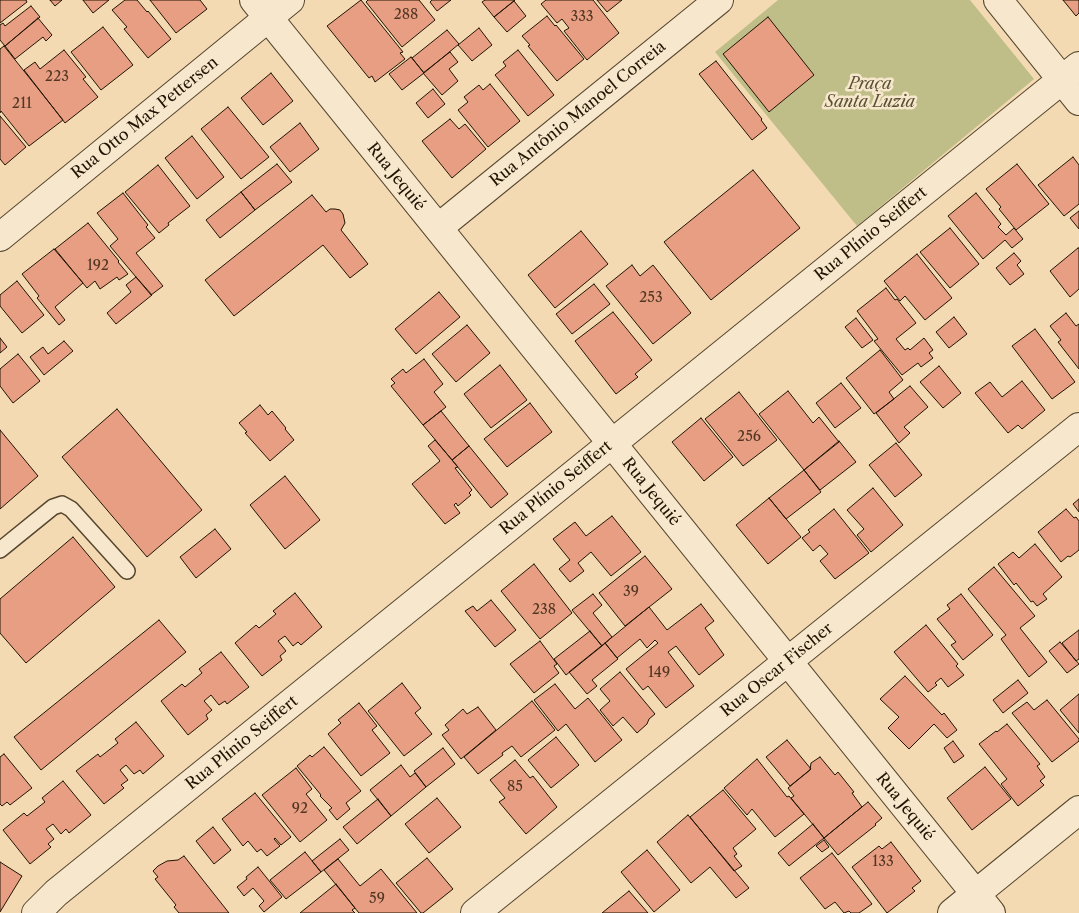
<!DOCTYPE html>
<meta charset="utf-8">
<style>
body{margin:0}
canvas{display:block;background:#f3dab2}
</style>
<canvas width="1079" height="913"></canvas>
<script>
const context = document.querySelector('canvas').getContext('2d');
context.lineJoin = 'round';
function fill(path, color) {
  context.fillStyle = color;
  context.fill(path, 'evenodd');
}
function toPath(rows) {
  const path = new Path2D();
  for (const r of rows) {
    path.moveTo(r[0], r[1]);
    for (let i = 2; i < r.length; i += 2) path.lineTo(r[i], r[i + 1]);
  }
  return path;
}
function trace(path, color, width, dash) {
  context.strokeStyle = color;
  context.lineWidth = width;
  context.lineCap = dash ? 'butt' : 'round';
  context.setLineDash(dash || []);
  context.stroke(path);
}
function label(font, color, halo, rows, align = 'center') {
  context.font = font + ' "Libre Caslon Text",serif';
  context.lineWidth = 5;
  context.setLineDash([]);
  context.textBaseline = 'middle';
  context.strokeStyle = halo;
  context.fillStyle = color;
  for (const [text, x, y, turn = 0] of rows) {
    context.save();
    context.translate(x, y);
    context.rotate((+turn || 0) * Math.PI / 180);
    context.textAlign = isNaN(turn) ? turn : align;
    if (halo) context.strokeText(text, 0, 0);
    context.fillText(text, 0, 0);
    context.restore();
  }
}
fill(toPath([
 [778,0,970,0,1034,79,857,226,715,52]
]), '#bfbe89');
const building = toPath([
 [0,0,26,0,27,2,0,23,0,0],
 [50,0,62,0,55,6,50,0],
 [83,0,109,0,93,13,83,0],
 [125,0,137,0,147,12,148,11,171,39,148,58,124,29,127,27,112,10,125,0],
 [150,0,200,0,207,9,176,33,150,0],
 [361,0,403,52,400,53,405,59,375,82,372,76,369,78,327,26,361,0],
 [368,0,419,0,435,20,402,47,366,2,368,0],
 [432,0,451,0,437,11,430,2,432,0],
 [485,0,515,0,494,17,482,2,485,0],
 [546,0,593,0,619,33,587,60,564,31,569,28,562,19,557,23,541,4,546,0],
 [597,0,622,0,607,12,597,0],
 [1063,0,1079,0,1079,13,1076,16,1063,0],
 [514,1,526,16,507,32,494,17,514,1],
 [31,6,40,17,5,46,0,40,0,25,3,23,5,26,31,6],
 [547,16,555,26,556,25,584,59,557,81,528,46,530,45,522,36,547,16],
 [768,17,814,75,769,112,723,54,768,17],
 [38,18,52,35,46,41,43,37,15,59,5,46,38,18],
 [103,27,133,65,101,90,71,52,103,27],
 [479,28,492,45,472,61,458,45,479,28],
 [447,30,459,44,424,73,412,58,447,30],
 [4,46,63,120,29,146,1,111,0,113,0,49,4,46],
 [64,50,86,77,83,79,98,97,65,123,24,70,35,62,40,69,64,50],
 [518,50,554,95,528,116,495,75,506,66,503,62,518,50],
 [450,52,458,62,449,69,458,81,442,95,423,73,450,52],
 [411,57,424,73,402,90,389,74,411,57],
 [716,61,762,119,761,120,767,128,752,140,699,74,716,61],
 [271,73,293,101,263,125,241,98,271,73],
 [490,84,520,121,488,147,458,110,468,102,464,97,479,85,483,90,490,84],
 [433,89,445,104,428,118,416,103,433,89],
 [228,107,269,157,241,179,201,129,228,107],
 [0,116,26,147,5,165,0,159,0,116],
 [450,119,459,129,465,124,486,149,452,178,422,141,450,119],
 [300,123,319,149,290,172,270,147,300,123],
 [192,136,224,177,197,199,165,158,192,136],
 [1073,157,1079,165,1079,204,1064,216,1038,185,1073,157],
 [277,164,292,182,255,210,241,192,277,164],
 [1017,164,1049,204,1016,230,999,209,1001,207,986,189,1017,164],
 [158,165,190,206,168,223,169,225,159,233,125,192,158,165],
 [753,170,800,228,711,300,664,242,753,170],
 [241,192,255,210,220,238,206,220,241,192],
 [123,193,148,225,146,227,155,238,136,253,163,286,151,295,110,246,118,239,97,213,123,193],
 [976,193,1001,224,998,227,1006,235,1014,228,1023,239,1012,248,1005,240,983,259,948,216,976,193],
 [312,195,326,212,330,209,335,209,340,210,343,214,345,223,341,230,368,264,350,278,323,245,234,316,205,280,312,195],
 [1079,211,1079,229,1070,218,1079,211],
 [88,223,119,261,118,262,128,274,119,280,117,277,100,289,95,281,87,288,55,249,88,223],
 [950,228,979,264,950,288,920,252,950,228],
 [581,231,608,264,555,308,528,275,581,231],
 [1078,248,1079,248,1079,289,1070,297,1050,271,1078,248],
 [54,249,83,283,55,307,65,320,59,325,37,298,39,296,22,274,54,249],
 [1014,253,1021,261,1017,265,1024,274,1010,285,996,268,1014,253],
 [917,254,952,298,925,320,905,296,900,301,884,281,917,254],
 [632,265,640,276,653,265,691,313,653,344,606,286,632,265],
 [136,277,152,295,116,324,107,313,131,292,126,285,136,277],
 [17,281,44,315,22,333,0,306,0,295,17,281],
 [594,284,610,304,572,334,556,314,594,284],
 [886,288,895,300,897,299,916,323,896,339,905,350,908,348,910,350,924,338,933,350,929,353,933,358,921,367,918,363,902,375,874,341,878,339,857,311,886,288],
 [439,292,460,317,416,354,395,329,439,292],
 [613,312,652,360,635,374,638,377,616,394,575,341,613,312],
 [1066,313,1076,326,1079,324,1079,369,1058,342,1061,340,1050,326,1066,313],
 [954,317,967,334,949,348,936,332,954,317],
 [856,318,873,340,862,348,845,327,856,318],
 [467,325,490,353,456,382,432,354,467,325],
 [1035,329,1075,382,1052,399,1012,346,1035,329],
 [0,338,7,347,0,353,0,338],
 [64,341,73,351,44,375,30,357,43,347,48,354,64,341],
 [880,350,903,380,889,392,894,399,874,414,846,378,880,350],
 [18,354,40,381,13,403,0,386,0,369,18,354],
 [424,359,443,384,434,392,446,407,423,425,391,386,395,383,391,379,403,369,406,373,424,359],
 [500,365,527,400,491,428,464,394,500,365],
 [939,366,961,393,943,408,920,382,939,366],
 [1022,381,1045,410,1022,429,1018,425,1008,433,975,393,990,382,1002,397,1022,381],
 [841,383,861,408,835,428,816,403,841,383],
 [910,386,928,407,904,427,910,433,899,443,876,413,910,386],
 [788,391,813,423,819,417,839,442,804,470,759,414,788,391],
 [739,392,777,440,743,466,705,419,739,392],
 [530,403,552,432,507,467,484,439,530,403],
 [260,405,268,415,272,411,286,428,285,429,294,440,270,461,245,433,247,432,239,423,260,405],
 [117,409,202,510,147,557,62,457,117,409],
 [441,411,469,446,452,460,423,425,441,411],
 [701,418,733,457,704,481,672,442,701,418],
 [0,430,38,476,0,509,0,430],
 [435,440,458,467,455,468,472,490,469,493,471,495,458,506,456,503,454,505,460,513,445,524,412,484,440,461,428,446,435,440],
 [839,441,856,462,820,490,804,470,839,441],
 [896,443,922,475,895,497,869,465,896,443],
 [469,446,508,494,491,508,452,460,469,446],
 [804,470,821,492,786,519,769,498,804,470],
 [285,476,320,520,285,549,250,505,285,476],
 [873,488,903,525,871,552,857,535,864,529,847,510,873,488],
 [769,498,801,537,768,564,736,525,769,498],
 [1079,499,1079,512,1073,504,1079,499],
 [834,509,869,553,835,579,820,561,828,554,820,545,813,551,802,538,810,532,808,530,834,509],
 [1066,509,1074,518,1076,517,1079,521,1079,550,1070,557,1068,556,1061,562,1038,532,1066,509],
 [612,516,641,552,611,576,591,552,578,563,584,571,570,582,559,569,570,560,553,539,575,522,586,536,612,516],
 [215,529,231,549,196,578,180,557,215,529],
 [73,537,115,587,26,663,0,633,0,599,73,537],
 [1035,544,1062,577,1043,594,1047,599,1037,606,1033,601,1031,602,1016,583,1014,585,998,564,1013,552,1019,558,1035,544],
 [645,556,672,589,625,626,599,593,645,556],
 [534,564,572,613,540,639,501,591,534,564],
 [994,567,1035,616,1020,628,1047,662,1029,677,1001,639,1006,635,968,589,994,567],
 [295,593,322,627,301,645,298,642,293,646,285,636,278,641,286,651,280,656,282,660,262,676,235,643,256,625,259,628,276,614,273,611,295,593],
 [593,594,602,605,593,613,612,637,602,646,572,610,593,594],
 [961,594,993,635,963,660,951,645,956,642,937,619,950,609,947,605,961,594],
 [491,600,516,630,495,647,465,611,473,606,477,611,491,600],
 [701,604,714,621,705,628,724,655,699,675,676,646,668,652,694,686,666,708,648,686,643,690,626,669,658,643,655,640,647,648,640,639,617,658,605,643,649,607,667,630,701,604],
 [159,620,186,652,41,770,14,737,159,620],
 [926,625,958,664,956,666,964,675,948,687,941,678,935,683,937,685,928,692,894,652,926,625],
 [1079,630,1079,659,1076,661,1062,643,1079,630],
 [590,631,602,646,566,675,554,659,590,631],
 [540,641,557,664,554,666,559,673,534,693,510,664,540,641],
 [1060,642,1079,664,1067,673,1049,651,1060,642],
 [605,643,618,659,592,680,597,686,587,694,569,672,605,643],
 [221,652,249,687,227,704,225,701,219,705,211,695,204,701,212,710,206,715,208,719,188,735,161,701,182,684,185,687,202,673,199,669,221,652],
 [620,672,655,714,649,719,647,724,637,733,623,717,613,726,600,710,610,701,600,689,620,672],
 [905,676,942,715,944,713,957,730,947,738,934,724,909,749,888,728,899,717,880,699,905,676],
 [1018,680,1028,693,1003,713,993,700,1018,680],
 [402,683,421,708,415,713,432,734,404,756,368,711,402,683],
 [555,684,575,709,588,698,622,740,595,762,566,724,558,731,534,700,555,684],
 [1079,694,1079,733,1060,710,1079,694],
 [1047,700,1079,739,1079,741,1052,762,1012,713,1027,702,1034,710,1047,700],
 [532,701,555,730,521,757,512,746,502,753,503,755,478,774,464,757,532,701],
 [359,703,377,726,372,730,390,753,361,776,328,734,341,723,338,720,359,703],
 [478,707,496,730,461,759,442,735,449,730,445,725,463,709,467,714,478,707],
 [136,722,164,756,143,774,140,770,134,774,126,765,120,770,128,780,121,785,124,788,104,804,76,771,98,754,100,757,118,743,115,739,136,722],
 [1007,724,1040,764,1037,766,1045,777,1040,781,1044,785,1018,806,1001,784,1007,779,979,744,996,731,997,732,1007,724],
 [556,737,579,765,551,788,528,760,556,737],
 [787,740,811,769,790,786,766,757,787,740],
 [953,741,964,756,954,763,944,748,953,741],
 [324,747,361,791,346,803,350,809,337,820,329,810,332,808,320,796,321,795,297,766,310,755,312,757,324,747],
 [443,748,455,764,426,787,414,771,443,748],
 [4,754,32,788,10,805,7,802,2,806,0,804,0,757,4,754],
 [820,757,835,775,838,772,854,792,852,793,862,807,824,838,791,798,794,796,788,788,810,770,811,763,820,757],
 [757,759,787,797,789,796,804,814,775,837,752,809,747,815,724,788,757,759],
 [515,760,530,778,533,776,557,807,526,834,499,802,505,798,490,780,515,760],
 [401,765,410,777,415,773,426,787,391,816,370,790,401,765],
 [985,767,1011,799,972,830,947,798,985,767],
 [296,768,312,789,306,794,327,820,300,842,262,795,296,768],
 [63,781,91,815,69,833,66,829,61,834,53,824,46,829,54,839,48,844,51,847,30,864,3,830,24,813,27,816,45,802,42,798,63,781],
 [723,790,756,829,733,848,737,854,734,856,742,866,734,871,690,817,723,790],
 [255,793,291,837,281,845,275,838,274,839,280,846,267,856,261,849,257,852,248,841,243,846,222,819,255,793],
 [437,798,461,827,429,853,405,824,437,798],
 [378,799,391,816,357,844,343,827,378,799],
 [868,802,882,818,875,824,876,825,838,855,824,838,868,802],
 [688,815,749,888,736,898,710,867,691,883,657,842,688,815],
 [813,824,824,838,789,866,778,853,813,824],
 [213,827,231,850,214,864,196,841,213,827],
 [340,839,349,850,321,872,312,861,340,839],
 [824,840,829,847,822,852,816,846,824,840],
 [891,842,921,881,912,888,915,891,887,913,852,867,879,846,882,849,891,842],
 [647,850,680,890,654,912,621,872,647,850],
 [305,852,321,872,286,899,270,880,305,852],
 [832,853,872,904,859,913,851,913,849,911,844,913,835,902,825,909,800,878,832,853],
 [184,856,229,913,179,913,174,907,176,905,155,879,158,877,153,871,158,866,167,861,178,860,184,856],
 [427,858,453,889,423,913,421,913,396,883,427,858],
 [338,859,360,886,381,869,417,913,359,913,324,870,338,859],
 [0,862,22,876,0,912,0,862],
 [258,867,282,897,264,912,259,906,264,901,253,888,244,896,237,887,247,879,246,877,258,867],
 [336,884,355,908,352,910,355,913,300,913,336,884],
 [629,891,648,913,602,913,629,891]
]);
fill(building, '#e79e82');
trace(building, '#211403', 1);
const lane = toPath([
 [0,550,53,507,62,504,71,509,127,571]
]);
const street = toPath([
 [254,0,991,913],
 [998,0,1079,101],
 [438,228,719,0],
 [0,237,290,0],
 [36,913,56,893,1079,66],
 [475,913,1079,427],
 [952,913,1079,810]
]);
trace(lane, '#56462f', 18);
trace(street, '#56462f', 30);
trace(lane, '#f7e7cd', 15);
trace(street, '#f7e7cd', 28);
label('14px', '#523623', null, [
 ["288",406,15],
 ["333",582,17],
 ["223",57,77],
 ["211",22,104],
 ["192",98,266],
 ["253",651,298],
 ["256",749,437],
 ["39",631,592],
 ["238",544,610],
 ["149",659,673],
 ["85",515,787],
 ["92",300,809],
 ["133",883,862],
 ["59",377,899]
]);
label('italic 16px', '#585032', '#f7e7cd', [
 ["Praça",870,84],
 ["Santa Luzia",870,102]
]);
label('16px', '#211403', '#f7e7cd', [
 ["Rua Antônio Manoel Correia",578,114,-39],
 ["Rua Otto Max Pettersen",145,118,-39],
 ["Rua Jequié",396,177,51],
 ["Rua Plínio Seiffert",871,234,-39],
 ["Rua Plínio Seiffert",556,488,-39],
 ["Rua Jequié",651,492,51],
 ["Rua Oscar Fischer",777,670,-39],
 ["Rua Plínio Seiffert",242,743,-39],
 ["Rua Jequié",905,807,51]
]);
</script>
